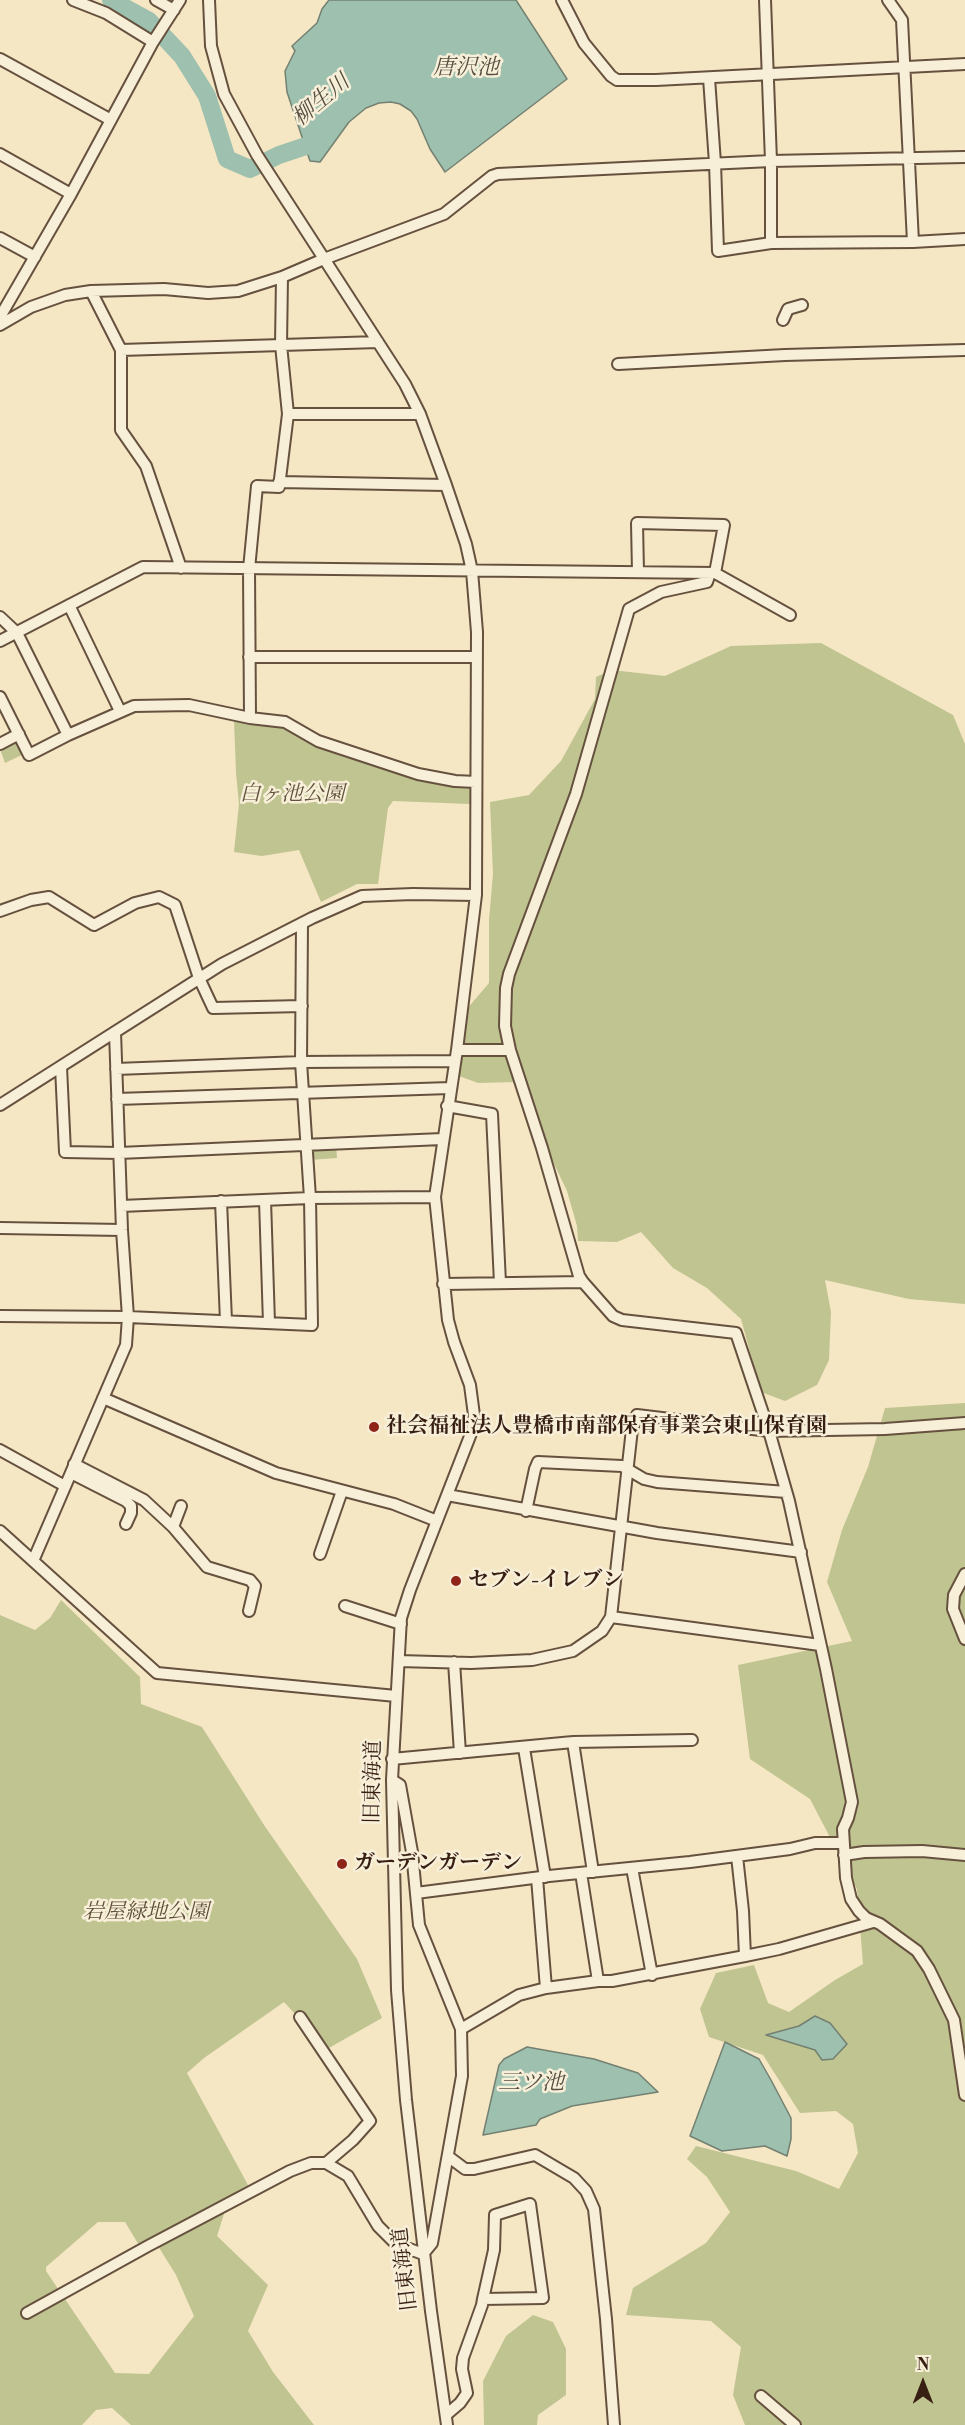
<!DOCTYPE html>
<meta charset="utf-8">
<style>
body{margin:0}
#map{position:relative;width:965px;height:2425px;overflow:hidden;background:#f5e6c4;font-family:"Libre Bodoni",serif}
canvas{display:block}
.north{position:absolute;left:893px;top:2353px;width:60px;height:60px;-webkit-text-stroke:4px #f8efd9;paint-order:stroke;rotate:0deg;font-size:16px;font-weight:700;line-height:24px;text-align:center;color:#371f13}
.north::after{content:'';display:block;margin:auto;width:21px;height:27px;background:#371f13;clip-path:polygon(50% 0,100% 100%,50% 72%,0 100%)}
</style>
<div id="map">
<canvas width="965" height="2425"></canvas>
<div class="north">N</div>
</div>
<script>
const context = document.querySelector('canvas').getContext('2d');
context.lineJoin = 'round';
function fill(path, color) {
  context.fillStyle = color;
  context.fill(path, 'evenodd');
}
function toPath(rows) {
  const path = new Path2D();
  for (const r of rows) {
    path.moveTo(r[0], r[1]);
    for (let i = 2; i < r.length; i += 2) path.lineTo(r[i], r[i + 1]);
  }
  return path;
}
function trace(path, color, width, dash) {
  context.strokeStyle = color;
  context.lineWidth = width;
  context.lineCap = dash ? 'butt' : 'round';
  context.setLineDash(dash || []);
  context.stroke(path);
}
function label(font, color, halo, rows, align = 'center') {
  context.font = font + ' "Libre Bodoni","Noto Serif JP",serif';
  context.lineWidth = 5;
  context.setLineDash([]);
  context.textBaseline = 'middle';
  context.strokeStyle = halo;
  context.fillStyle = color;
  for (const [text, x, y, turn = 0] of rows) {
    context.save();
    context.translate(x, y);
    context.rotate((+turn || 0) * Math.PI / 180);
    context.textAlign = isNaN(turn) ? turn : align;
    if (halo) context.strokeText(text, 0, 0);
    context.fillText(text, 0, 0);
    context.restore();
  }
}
fill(toPath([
 [821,643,953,715,965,744,965,1304,909,1299,825,1280,831,1312,829,1360,817,1385,785,1401,761,1392,741,1319,707,1288,673,1268,641,1232,617,1242,578,1241,577,1226,567,1191,515,1082,478,1083,459,1076,466,1010,489,983,489,920,493,874,490,802,529,795,561,761,595,699,596,677,612,670,665,676,731,646],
 [234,720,284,727,314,746,406,777,471,788,470,804,393,801,388,808,378,884,357,884,321,902,299,850,262,856,234,852,239,804,236,773],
 [17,740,24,754,5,763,0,749],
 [336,1145,337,1158,309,1160,308,1146],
 [965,1403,965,2425,745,2425,733,2395,741,2347,711,2321,626,2315,633,2288,706,2243,730,2212,707,2177,687,2159,696,2146,796,2171,839,2189,858,2153,853,2124,836,2111,800,2113,763,2055,709,2037,700,2009,716,1973,754,1965,768,2003,789,2012,835,1980,863,1964,857,1889,810,1799,750,1759,738,1665,852,1641,827,1582,842,1530,868,1467,885,1408],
 [61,1600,140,1677,141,1704,202,1727,264,1825,357,1959,382,2018,327,2049,284,2002,204,2058,187,2073,248,2185,229,2198,217,2236,268,2285,248,2331,273,2372,314,2425,131,2425,112,2408,96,2410,82,2425,0,2425,0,1615,35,1630,50,1618],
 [98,2222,125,2222,145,2255,158,2246,176,2275,194,2316,149,2374,115,2373,46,2271,46,2267],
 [533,2315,553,2322,566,2349,566,2395,538,2415,537,2425,484,2425,483,2381,506,2336]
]), '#bfc491');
const water = toPath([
 [329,0,516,0,567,79,445,172,430,149,417,119,411,111,400,104,391,102,379,103,366,108,349,122,320,162,310,161,287,92,285,71,295,51,292,46,317,23,322,9,329,0],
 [815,2016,830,2023,847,2044,833,2059,822,2060,815,2050,766,2035,799,2026,815,2016],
 [725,2042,759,2059,771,2080,791,2118,791,2139,787,2156,765,2146,722,2151,690,2136,725,2042],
 [527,2047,594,2059,638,2073,658,2092,572,2106,540,2119,536,2125,483,2135,499,2065,504,2059,527,2047]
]);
fill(water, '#9dc0af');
trace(water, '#748071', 1.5);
trace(toPath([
 [111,0,149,21,182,56,207,96,227,159,250,169,279,155,312,144,324,133]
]), '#9dc0af', 18);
const minor = toPath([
 [73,0,106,13,153,42],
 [156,0,174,10],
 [209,0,211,46,224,94,257,155,405,384,420,414,446,485,466,544,472,571,477,632,476,895,457,1050,435,1197,448,1320,454,1342,470,1385,474,1415,472,1431,410,1590,401,1618,392,1780,397,1990,406,2100,431,2311,447,2425],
 [562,0,584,43,611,76,617,80,656,80,965,64],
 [765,0,771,161,771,243],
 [888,0,902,20,913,242],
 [0,59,111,120],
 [709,78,715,163,718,251,771,243,913,242,965,239],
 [0,154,71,194],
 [0,238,35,257],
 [91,291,121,350,121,430,146,466,181,568],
 [0,317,71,194,153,42,180,0],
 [783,320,788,309,802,305],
 [0,325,31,307,65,295,91,291,164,289,208,293,238,291,282,277,324,259,444,214,492,176,498,174,771,161,965,157],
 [121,350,378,342],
 [618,364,785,355,965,350],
 [288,414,420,414],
 [279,482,446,485],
 [638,572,637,523,724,525,715,573],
 [710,573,707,582,661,592,629,609,576,794,509,974,506,988,505,1026,510,1050,542,1148,579,1276,583,1282,613,1316,622,1320,736,1333,769,1431,789,1501,826,1669,852,1802,848,1818,843,1829,846,1878,851,1899,859,1911,866,1918,880,1924,917,1951,929,1969,954,2020,965,2095],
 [69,605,120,711],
 [0,617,17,633,68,735],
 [0,641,143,567,715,573,790,615],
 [249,657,477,657],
 [0,697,29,755,68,735,134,706,189,705,250,718,285,722,318,741,418,774,455,781,476,782],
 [250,718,249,569,257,486,279,487,288,414,281,345,282,277],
 [0,744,19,734],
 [0,911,31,900,49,897,94,925,135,903,159,897,175,905,199,978,213,1008,302,1006],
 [457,1050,510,1050],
 [61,1067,65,1152,119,1153,442,1139],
 [116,1069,301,1062,455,1061],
 [117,1099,450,1088],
 [0,1105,222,964,312,918,362,896,413,894,476,895],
 [447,1106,492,1114,500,1283],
 [265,1200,269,1323],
 [221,1201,226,1321],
 [121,1206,310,1198,435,1197],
 [0,1228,122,1230],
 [443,1284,583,1282],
 [0,1316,128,1317,312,1325,310,1198,301,1062,302,923],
 [103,1398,276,1473,394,1504,437,1521],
 [0,1450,65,1486],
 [74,1464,144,1500,173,1527,207,1567,250,1580,255,1586,249,1611],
 [71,1473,126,1501,131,1506,131,1513,126,1524],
 [447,1495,657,1533,801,1552],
 [526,1511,535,1469,538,1462,622,1466,644,1479,657,1482,786,1492],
 [173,1527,181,1506],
 [0,1531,157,1673,396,1696],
 [320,1554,342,1491],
 [33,1561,126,1345,128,1317,122,1230,115,1032],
 [965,1574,954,1595,953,1609,965,1639],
 [345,1606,401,1624],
 [611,1617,820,1645],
 [399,1661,471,1663,532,1660,573,1651,602,1631,611,1617,632,1429,637,1415,769,1431,885,1429,965,1423],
 [454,1662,460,1753],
 [573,1742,593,1872],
 [524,1748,545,1877],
 [392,1759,573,1742,692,1740],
 [844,1855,864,1852,922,1851,965,1855],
 [737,1856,743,1911,745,1956],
 [632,1868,652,1975],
 [581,1873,598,1981],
 [537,1878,546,1988],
 [416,1893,549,1876,690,1862,790,1849,815,1843,843,1843],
 [300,2017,370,2121,353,2140,326,2163],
 [461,2029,519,1995,546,1988,598,1981,612,1981,745,1956,779,1949,873,1922],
 [449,2157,465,2169,474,2169,535,2155,574,2178,586,2191,594,2209,606,2319,614,2425],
 [27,2313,148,2246,290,2171,311,2163,326,2163,348,2176,378,2226,396,2244,423,2254,432,2243,462,2076,461,2029,419,1925,412,1852,400,1785,392,1780],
 [761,2396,795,2425],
 [446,2415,460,2403,467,2393,462,2369,463,2358,482,2305,483,2299,494,2250,495,2215,530,2204,543,2298,483,2299]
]);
trace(minor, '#66513f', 14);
trace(minor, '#f8efd9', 10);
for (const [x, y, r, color] of [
 [374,1427,6,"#8f2418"],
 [456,1581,6,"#8f2418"],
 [342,1864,6,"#8f2418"]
]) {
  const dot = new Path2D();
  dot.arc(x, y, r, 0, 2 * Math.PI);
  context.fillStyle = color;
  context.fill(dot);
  trace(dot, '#f8efd9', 2);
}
label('italic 21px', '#605139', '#f8efd9', [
 ["白ヶ池公園",292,795],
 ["岩屋緑地公園",146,1913]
]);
label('bold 21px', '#371f13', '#f8efd9', [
 ["社会福祉法人豊橋市南部保育事業会東山保育園",386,1427],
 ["セブン-イレブン",468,1581],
 ["ガーデンガーデン",354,1864]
], 'left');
label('21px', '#371f13', '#f8efd9', [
 ["旧東海道",374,1782,-89],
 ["旧東海道",406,2269,-97]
]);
label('italic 22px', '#564f42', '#f8efd9', [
 ["唐沢池",466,69],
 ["柳生川",322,101,-40],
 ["三ツ池",531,2084]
]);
</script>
